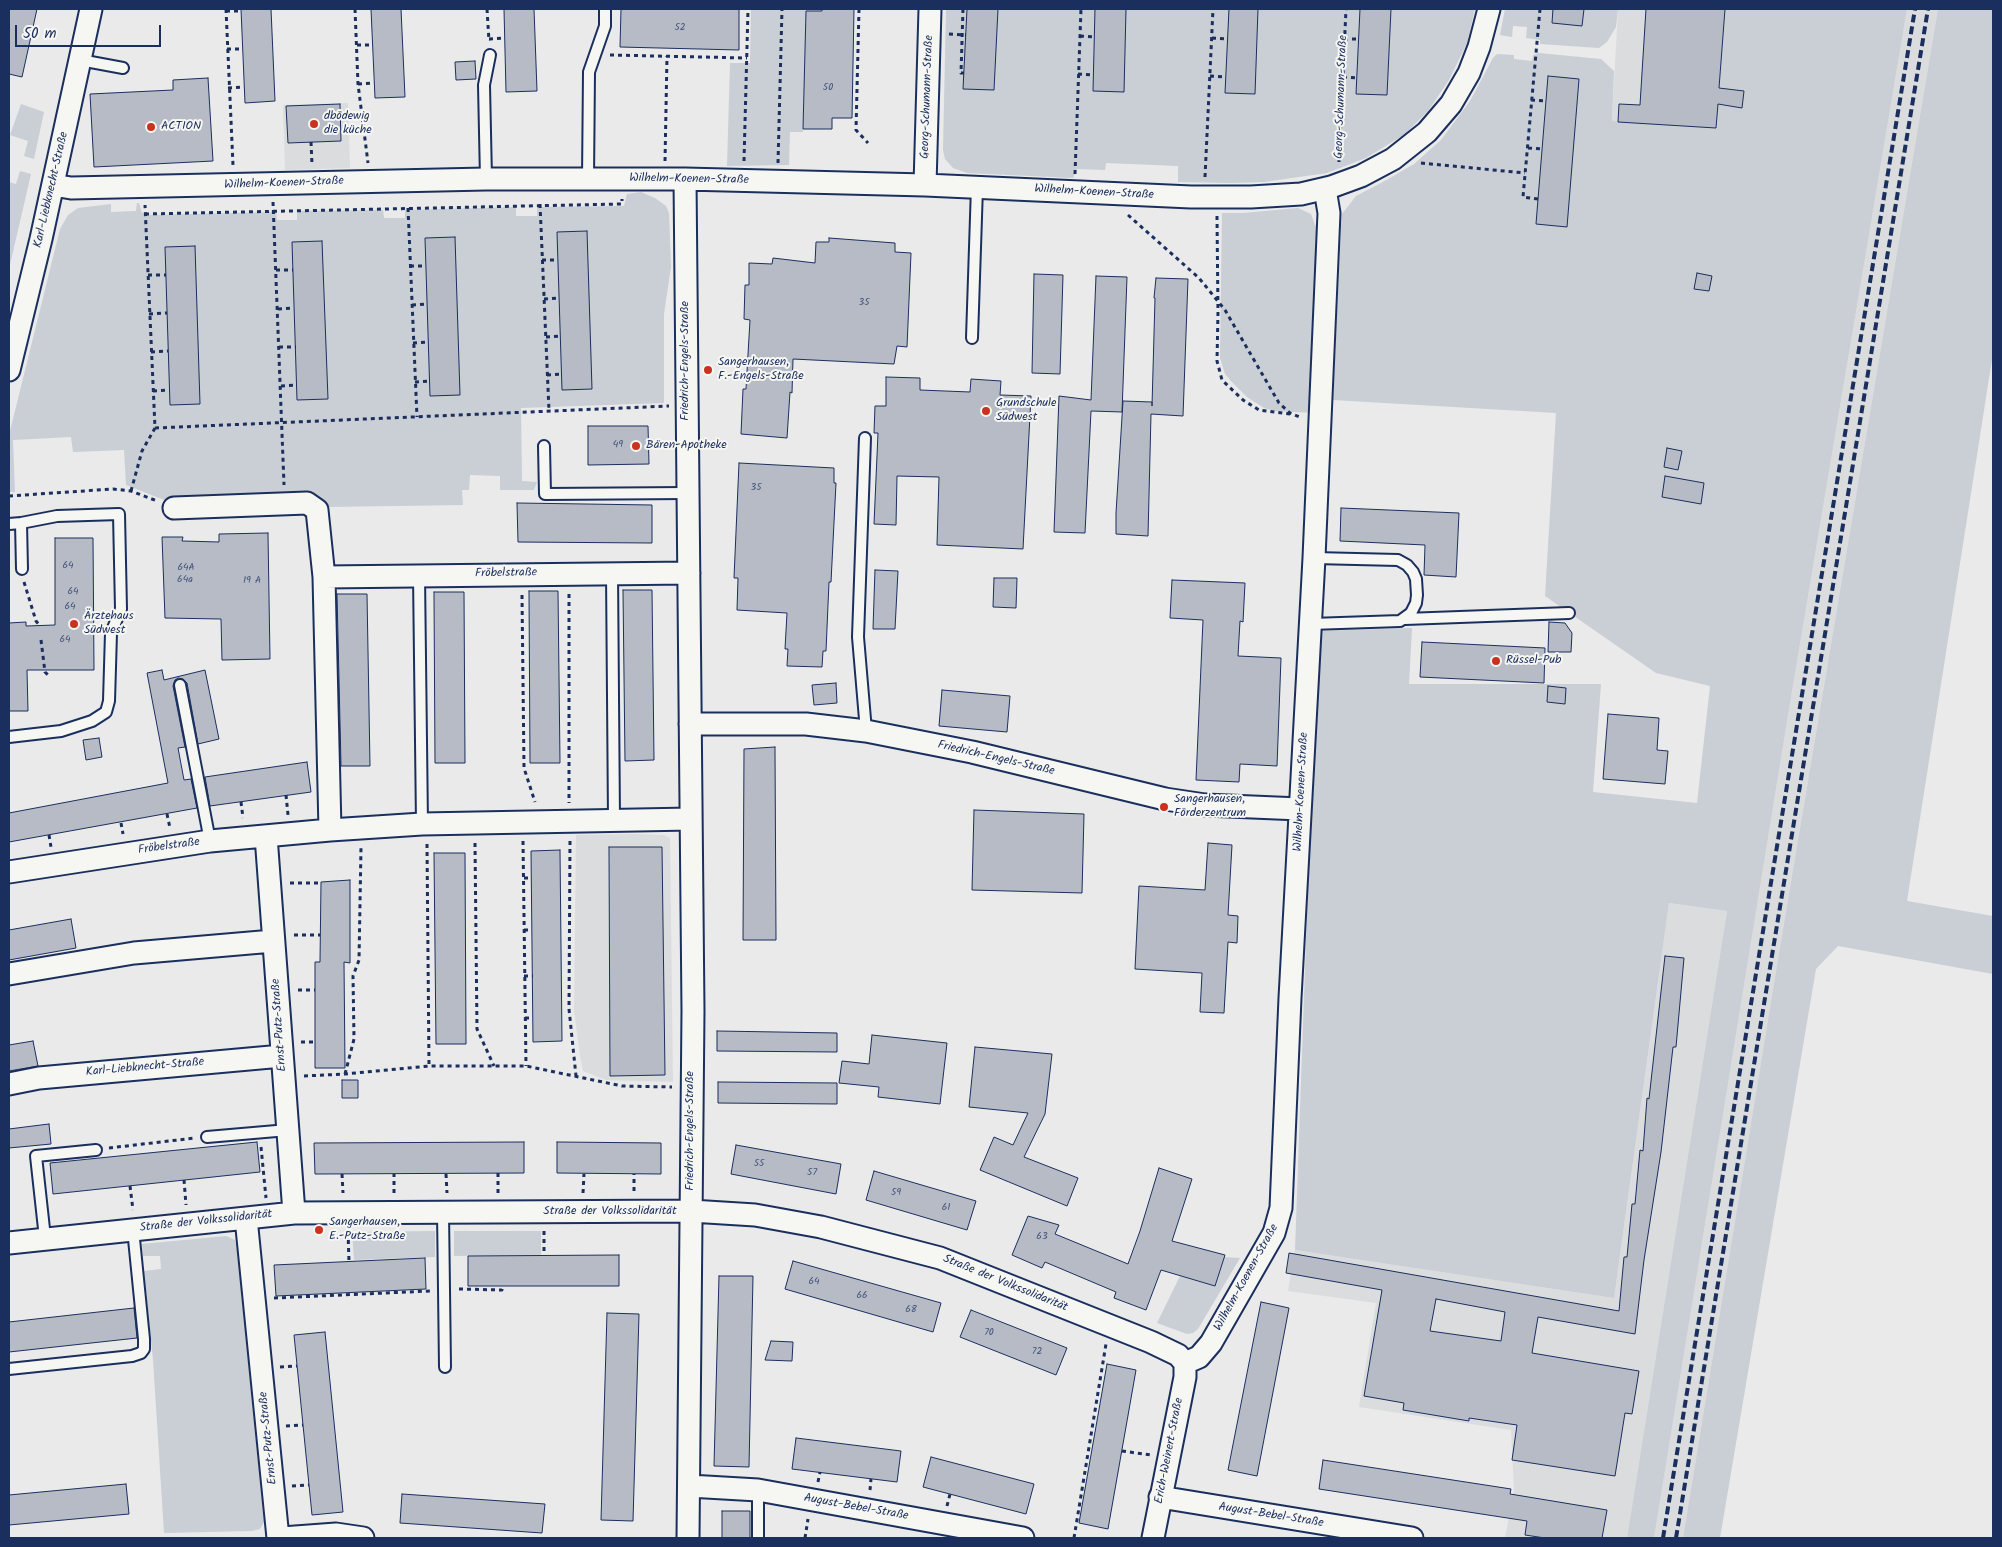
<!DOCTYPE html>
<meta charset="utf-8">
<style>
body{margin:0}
#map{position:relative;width:2002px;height:1547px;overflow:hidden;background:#e9eae9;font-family:Kalam,sans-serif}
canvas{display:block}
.frame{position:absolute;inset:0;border:10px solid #1b2f5e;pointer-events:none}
.scale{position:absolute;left:15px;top:25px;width:146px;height:22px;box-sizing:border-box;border:2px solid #1b2f5e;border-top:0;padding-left:6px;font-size:15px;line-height:18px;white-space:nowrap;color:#1b2f5e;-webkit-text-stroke:4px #f6f6f2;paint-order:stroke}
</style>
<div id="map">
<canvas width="2002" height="1547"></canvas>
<div class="frame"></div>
<div class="scale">50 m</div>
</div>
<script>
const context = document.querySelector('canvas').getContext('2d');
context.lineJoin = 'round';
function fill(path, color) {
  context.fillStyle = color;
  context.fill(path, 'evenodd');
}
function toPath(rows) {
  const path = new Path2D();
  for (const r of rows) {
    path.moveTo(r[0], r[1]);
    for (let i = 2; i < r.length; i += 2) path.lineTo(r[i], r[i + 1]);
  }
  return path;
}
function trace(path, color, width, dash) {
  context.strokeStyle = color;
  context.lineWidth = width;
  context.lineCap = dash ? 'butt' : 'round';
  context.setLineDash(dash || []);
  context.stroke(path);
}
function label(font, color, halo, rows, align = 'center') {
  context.font = font + ' Kalam,sans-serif';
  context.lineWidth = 4;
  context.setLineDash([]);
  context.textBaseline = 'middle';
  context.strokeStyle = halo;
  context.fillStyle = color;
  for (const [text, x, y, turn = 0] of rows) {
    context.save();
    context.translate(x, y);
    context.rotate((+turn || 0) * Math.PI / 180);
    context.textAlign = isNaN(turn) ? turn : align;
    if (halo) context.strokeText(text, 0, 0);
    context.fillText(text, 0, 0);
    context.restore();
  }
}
fill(toPath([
 [1618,9,1725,9,1716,128,1612,121],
 [1907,9,1938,9,1777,965,1683,1538,1654,1538,1789,709],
 [348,103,350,168,285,170,283,105],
 [635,834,664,835,670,838,673,1082,606,1080,583,1071,580,1056,574,1010,576,835],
 [1669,903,1727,911,1627,1538,1505,1538,1514,1490,1511,1430,1359,1407,1376,1303,1288,1291,1295,1250,1614,1298]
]), '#dadcde');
fill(toPath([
 [751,9,822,9,822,11,806,11,803,132,790,132,789,165,727,166,730,63,750,63],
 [946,9,1475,9,1467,43,1449,80,1428,111,1405,134,1366,158,1327,173,1264,182,1230,183,1178,182,1178,166,1106,163,1105,170,1077,169,1073,178,967,173,953,168,945,159,943,150],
 [1505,9,1618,9,1616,27,1607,42,1599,48,1540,44,1540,40,1526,38,1527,27,1513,26,1512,37,1500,35],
 [1725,9,1907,9,1789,709,1654,1538,1627,1538,1727,911,1669,903,1614,1298,1295,1250,1317,631,1412,628,1409,684,1601,684,1593,792,1697,803,1710,686,1656,673,1545,596,1556,413,1333,400,1341,226,1342,214,1356,196,1383,182,1414,164,1441,140,1470,101,1493,58,1497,54,1514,55,1514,59,1532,61,1533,55,1539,53,1601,59,1614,71,1612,121,1716,128],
 [1938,9,1993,9,1993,353,1907,901,1993,916,1993,974,1838,946,1816,969,1720,1538,1683,1538,1777,965],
 [21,104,44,112,34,159,24,156,28,141,10,135],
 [20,171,31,174,9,269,9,182,16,184],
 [641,192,655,198,666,206,669,213,671,267,664,314,664,403,521,408,522,481,537,482,534,490,500,490,500,476,470,475,469,490,462,490,463,505,327,507,314,498,177,505,126,485,124,450,73,452,71,437,13,440,15,492,9,492,9,435,60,229,68,215,78,208,111,204,111,212,136,211,137,203,139,203,142,213,148,215,276,212,277,220,297,220,297,211,383,210,384,218,405,218,405,210,516,207,516,216,537,216,537,207,624,206,627,194],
 [1298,208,1311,214,1317,230,1312,342,1319,343,1315,413,1275,411,1264,408,1247,397,1231,381,1225,374,1220,358,1222,213,1243,213],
 [435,1231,435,1257,354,1260,352,1232],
 [454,1231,541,1231,541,1255,454,1256],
 [226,1236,235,1240,237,1250,264,1522,260,1529,252,1531,164,1533,153,1360,144,1271,161,1269,160,1256,143,1256,142,1244],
 [1224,1257,1240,1258,1198,1329,1193,1333,1187,1334,1157,1323,1180,1276,1215,1286]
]), '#caced5');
const building = toPath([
 [9,9,37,9,22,77,9,74,9,9],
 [241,9,271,9,275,101,245,103,241,9],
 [371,9,401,9,405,97,375,98,371,9],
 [504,9,534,9,537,91,506,92,504,9],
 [621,9,739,9,739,50,620,47,621,9],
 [822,9,854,9,852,118,832,118,832,129,803,129,806,11,822,11,822,9],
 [967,9,998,9,994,90,963,89,967,9],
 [1095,9,1126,9,1124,92,1093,91,1095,9],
 [1229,9,1258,9,1255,94,1225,93,1229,9],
 [1360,9,1391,9,1387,95,1356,94,1360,9],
 [1553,9,1584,9,1582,26,1552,23,1553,9],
 [1646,9,1725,9,1719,88,1744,91,1742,108,1718,104,1716,128,1618,122,1619,104,1640,105,1646,9],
 [475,61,476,79,456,80,455,62,475,61],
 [1548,76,1579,79,1567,227,1536,224,1548,76],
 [208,78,213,161,94,167,90,94,173,90,173,80,208,78],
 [340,104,341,141,288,143,286,106,340,104],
 [587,231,592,389,562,390,557,232,587,231],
 [455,237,460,395,430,396,425,238,455,237],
 [829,238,895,243,895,252,911,253,907,347,897,346,894,364,793,359,792,393,790,392,787,438,741,434,743,389,746,389,750,320,744,319,745,285,749,285,749,263,772,264,773,258,815,263,816,242,829,242,829,238],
 [322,241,328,399,297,400,292,242,322,241],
 [195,246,200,404,170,405,165,247,195,246],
 [1697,273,1712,276,1709,291,1694,289,1697,273],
 [1034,274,1063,275,1060,374,1032,373,1034,274],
 [1096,276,1127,277,1122,412,1091,411,1085,533,1054,532,1059,396,1091,400,1096,276],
 [1156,278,1188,279,1183,416,1151,414,1148,536,1116,534,1116,513,1123,401,1152,402,1152,406,1155,298,1154,298,1156,278],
 [886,377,920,378,920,390,970,392,971,379,1001,381,1000,395,1031,396,1023,549,937,545,939,477,897,476,896,525,874,524,878,433,874,433,875,406,886,406,886,377],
 [588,426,648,426,649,464,588,465,588,426],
 [1667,448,1682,451,1678,470,1664,467,1667,448],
 [739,463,834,468,834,483,836,483,831,582,829,582,826,651,823,651,822,667,787,666,788,649,785,649,787,613,737,610,738,578,734,578,739,463],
 [1665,476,1704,483,1701,504,1662,497,1665,476],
 [517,503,652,505,652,543,518,542,517,503],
 [1341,508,1459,513,1456,577,1424,575,1425,545,1340,541,1341,508],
 [268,533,270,659,222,660,221,619,165,618,162,537,183,537,182,541,219,542,219,534,268,533],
 [55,538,93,538,94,670,27,670,28,711,9,711,9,623,26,622,26,626,55,625,55,538],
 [875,570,898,571,895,629,873,629,875,570],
 [994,578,1017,578,1016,608,993,607,994,578],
 [1172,580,1245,583,1243,622,1240,621,1238,656,1281,658,1277,766,1240,764,1239,782,1196,780,1203,620,1170,618,1172,580],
 [623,590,652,590,654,760,625,761,623,590],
 [529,591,558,591,560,763,530,763,529,591],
 [434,592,464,592,465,763,435,763,434,592],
 [337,594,367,594,370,766,341,766,337,594],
 [1549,622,1565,623,1572,633,1571,652,1548,652,1549,622],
 [1422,642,1545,648,1544,683,1420,677,1422,642],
 [162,670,164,680,205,670,219,739,198,744,187,683,183,679,178,678,175,680,173,686,185,747,178,748,184,780,191,779,197,808,9,842,9,813,168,783,147,673,162,670],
 [836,683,837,703,814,705,812,685,836,683],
 [1548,686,1566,688,1565,704,1547,702,1548,686],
 [942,690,1010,696,1007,732,939,726,942,690],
 [1608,714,1659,718,1657,750,1668,751,1665,784,1603,779,1608,714],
 [99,738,102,757,86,760,83,740,99,738],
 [775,747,776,940,743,940,744,749,775,747],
 [307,762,311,792,210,806,205,777,307,762],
 [974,810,1084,814,1082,893,972,890,974,810],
 [1208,843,1232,845,1228,915,1238,916,1237,943,1228,942,1224,1013,1200,1012,1202,973,1135,969,1139,886,1205,890,1208,843],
 [609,847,662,847,665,1075,610,1076,609,847],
 [560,850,562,1041,533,1042,531,851,560,850],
 [434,853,465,853,466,1044,436,1044,434,853],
 [350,880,350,963,344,962,345,1068,315,1068,315,962,320,962,321,882,350,880],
 [71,919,76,948,9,960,9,930,71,919],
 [1665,956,1684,958,1676,1047,1673,1047,1661,1152,1644,1260,1635,1334,1538,1317,1532,1353,1639,1371,1632,1414,1625,1413,1615,1476,1512,1460,1517,1425,1469,1418,1469,1421,1403,1410,1404,1403,1364,1396,1382,1290,1286,1273,1289,1253,1619,1311,1624,1257,1627,1257,1632,1204,1635,1204,1640,1150,1643,1151,1647,1098,1649,1099,1665,956],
 [1436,1299,1505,1312,1501,1341,1430,1331,1436,1299],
 [717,1031,837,1033,837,1052,717,1051,717,1031],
 [872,1035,947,1043,940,1104,878,1097,879,1087,839,1083,842,1061,869,1064,872,1035],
 [33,1041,38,1066,9,1071,9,1045,33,1041],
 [975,1047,1052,1054,1045,1114,1024,1157,1078,1178,1067,1206,980,1170,994,1137,1013,1145,1028,1113,969,1107,975,1047],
 [342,1080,358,1080,358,1098,342,1098,342,1080],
 [718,1082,837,1083,837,1104,718,1103,718,1082],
 [49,1124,51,1144,9,1148,9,1129,49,1124],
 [257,1142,260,1172,53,1194,50,1163,257,1142],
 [524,1142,524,1173,315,1174,314,1143,524,1142],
 [557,1142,661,1143,661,1174,557,1173,557,1142],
 [736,1145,841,1164,836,1194,731,1174,736,1145],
 [1159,1168,1192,1179,1172,1241,1225,1255,1215,1286,1161,1270,1146,1310,1114,1298,1116,1292,1045,1262,1042,1268,1012,1255,1028,1216,1059,1225,1055,1234,1128,1264,1140,1231,1159,1168],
 [874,1171,976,1201,967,1230,866,1200,874,1171],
 [619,1255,619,1286,468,1286,468,1256,619,1255],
 [425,1258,426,1289,276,1296,274,1265,425,1258],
 [793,1261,941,1303,933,1332,785,1289,793,1261],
 [719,1276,753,1276,749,1467,714,1466,719,1276],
 [1261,1302,1289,1308,1257,1476,1228,1470,1261,1302],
 [134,1308,137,1338,9,1352,9,1322,134,1308],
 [971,1310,1067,1348,1056,1375,960,1337,971,1310],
 [607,1313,639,1314,633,1521,601,1520,607,1313],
 [325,1332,343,1512,312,1515,294,1335,325,1332],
 [771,1341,793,1342,792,1361,765,1360,771,1341],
 [1107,1364,1136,1370,1108,1529,1079,1523,1107,1364],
 [796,1438,901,1451,897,1482,792,1469,796,1438],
 [931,1457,1034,1484,1026,1514,923,1487,931,1457],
 [1323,1460,1511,1489,1510,1494,1607,1510,1602,1538,1545,1538,1525,1535,1527,1521,1319,1489,1323,1460],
 [126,1484,129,1514,9,1525,9,1495,126,1484],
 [402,1494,545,1504,542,1533,400,1523,402,1494],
 [722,1511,750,1511,750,1538,722,1538,722,1511]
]);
fill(building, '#b6bbc6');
trace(building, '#1b2f5e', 1);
const service = toPath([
 [80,60,123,68],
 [486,179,484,85,490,55],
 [588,179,589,72,605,26,605,9],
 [972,338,977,187],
 [865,438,858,637,866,731],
 [544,446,545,494,687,493],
 [21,523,22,569],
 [9,524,21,523,57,516,119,514,121,609,111,633,109,701,106,712,92,721,61,731,9,737],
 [612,572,614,820],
 [419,575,422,824],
 [1405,619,1569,613],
 [1311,624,1400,621,1411,613,1416,603,1417,595,1416,579,1413,572,1407,565,1398,560,1314,558],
 [180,685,210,841],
 [207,1137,288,1130],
 [443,1212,445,1367],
 [45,1238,36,1156,96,1150],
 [9,1369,132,1356,141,1353,144,1349,144,1339,133,1229],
 [758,1538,758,1490]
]);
const minor = toPath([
 [685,179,693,1011,688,1538],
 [53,185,71,188,486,179,685,179,925,185,1191,197,1251,197,1301,194,1331,187,1361,176,1393,159,1427,132,1451,104,1469,73,1479,47,1489,9],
 [925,185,930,9],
 [9,370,41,239,91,9],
 [174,508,307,503,317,510,324,577,330,830],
 [324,577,689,573],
 [690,724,806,724,866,731,972,752,1165,799,1205,805,1300,809],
 [266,836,294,1213],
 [9,872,210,841,330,830,422,824,691,819],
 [9,974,134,953,273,941],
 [9,1084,39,1078,282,1056],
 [246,1218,278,1538],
 [9,1243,294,1213,691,1211,755,1215,821,1227,940,1258,1151,1342,1178,1355,1185,1363],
 [1185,1363,1199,1357,1211,1343,1274,1233,1281,1208,1290,998,1314,558,1329,213,1325,189],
 [689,1486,758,1490,1023,1538],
 [1160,1497,1412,1538],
 [282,1538,336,1534,363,1538],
 [1153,1538,1185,1377,1185,1363]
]);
trace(service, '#1b2f5e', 14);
trace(minor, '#1b2f5e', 25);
trace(toPath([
 [226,9,233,165],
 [355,9,358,84,368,163],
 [487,9,489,41],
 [859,9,856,130,868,143],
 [963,9,961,73,964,73],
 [226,11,241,11],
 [949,34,966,35],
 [1080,36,1094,37],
 [1212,38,1227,39],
 [489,39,505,38],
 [1344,39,1359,39],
 [357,45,373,45],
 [227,49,243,49],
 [610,55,747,58],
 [1078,74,1093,75],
 [1210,76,1226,77],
 [1343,77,1357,78],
 [358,84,374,83],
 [228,88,244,87],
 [1531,100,1546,101],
 [311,142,312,164],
 [1528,148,1542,149],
 [665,161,667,56],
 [744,161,748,9],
 [1339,162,1346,9],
 [778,163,782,9],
 [1421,163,1525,173],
 [1075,174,1081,9],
 [1205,177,1213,9],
 [1538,199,1523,197,1540,9],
 [273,202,284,485],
 [540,204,549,411],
 [408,208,417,417],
 [145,214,622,204,622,199],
 [1128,215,1199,278,1225,310,1279,403,1290,413,1302,418],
 [1217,216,1218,312,1217,361,1222,380,1243,400,1259,410,1290,414],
 [542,260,557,260],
 [410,266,426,266],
 [276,270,293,270],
 [148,275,166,275],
 [544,299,559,298],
 [412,305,427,304],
 [278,309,294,308],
 [149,314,167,313],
 [546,337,560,336],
 [413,343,428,342],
 [279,347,296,347],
 [151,352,168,351],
 [547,375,561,374],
 [415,382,430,381],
 [281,386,297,385],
 [153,391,169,390],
 [155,428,669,406],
 [131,491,142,451,155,428,145,205],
 [9,496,113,489,131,491,157,501],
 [24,582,36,621,40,626],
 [569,594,569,803],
 [522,595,524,768,535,802],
 [41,640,45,672,50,677],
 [286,795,288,815],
 [241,802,243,818],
 [167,814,170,828],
 [121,823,123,834],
 [49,835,51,847],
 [523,841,526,1066],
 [570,841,569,1009,576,1076],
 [475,843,477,1029,494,1066],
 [427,844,429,1066],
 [524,878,532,878],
 [290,883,321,883],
 [524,930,532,930],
 [294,935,320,935],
 [524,976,533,976],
 [298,990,315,990],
 [525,1018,533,1018],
 [301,1042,315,1042],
 [345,1074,354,1039,353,976,359,960,361,847],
 [304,1076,345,1074,429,1066,526,1066,622,1086,672,1087],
 [261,1147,266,1198],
 [109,1148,195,1138],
 [498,1173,498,1193],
 [342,1174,343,1193],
 [446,1174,447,1193],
 [184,1180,186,1205],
 [130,1186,133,1210],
 [634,1191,634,1174],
 [394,1193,394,1174],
 [583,1193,584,1174],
 [544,1231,544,1256],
 [348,1232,349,1262],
 [459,1289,502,1290,502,1286],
 [274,1298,430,1291],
 [280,1367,297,1366],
 [286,1426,303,1425],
 [1122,1451,1151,1455],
 [818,1482,820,1472],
 [292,1486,309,1485],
 [870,1490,871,1479],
 [947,1506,950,1494],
 [805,1538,808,1519],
 [1074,1538,1106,1344]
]), '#1b2f5e', 3, [4, 4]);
trace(service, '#f6f6f2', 10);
trace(minor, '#f6f6f2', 21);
trace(toPath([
 [1663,1538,1915,9],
 [1676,1538,1928,9]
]), '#1b2f5e', 4, [8, 4]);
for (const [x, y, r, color] of [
 [314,124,5,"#c8321e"],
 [151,127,5,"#c8321e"],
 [708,370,5,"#c8321e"],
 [986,411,5,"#c8321e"],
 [636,446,5,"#c8321e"],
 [74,624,5,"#c8321e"],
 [1496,661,5,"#c8321e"],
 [1164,807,5,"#c8321e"],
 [319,1230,5,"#c8321e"]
]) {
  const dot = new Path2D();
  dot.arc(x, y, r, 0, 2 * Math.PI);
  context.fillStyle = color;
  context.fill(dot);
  trace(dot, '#f6f6f2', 2);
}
label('10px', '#425278', null, [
 ["52",680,28],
 ["50",828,88],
 ["35",864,303],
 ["49",618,445],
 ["35",756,488],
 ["64",68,566],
 ["64A",186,568],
 ["64a",185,580],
 ["19 A",252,581],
 ["64",73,592],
 ["64",70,607],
 ["64",65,640],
 ["55",759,1164],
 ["57",812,1173],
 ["59",896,1193],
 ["61",946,1208],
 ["63",1042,1237],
 ["64",814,1282],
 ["66",862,1296],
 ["68",911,1310],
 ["70",989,1333],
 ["72",1037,1352]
]);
label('12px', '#1b2f5e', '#f6f6f2', [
 ["Georg-Schumann-Straße",928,97,-88],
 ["Georg-Schumann-Straße",1342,97,-88],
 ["Wilhelm-Koenen-Straße",689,180,1],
 ["Wilhelm-Koenen-Straße",284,184,-2],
 ["Karl-Liebknecht-Straße",52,190,-77],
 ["Wilhelm-Koenen-Straße",1094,193,3],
 ["Friedrich-Engels-Straße",686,361,-90],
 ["Fröbelstraße",506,574,-1],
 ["Friedrich-Engels-Straße",996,759,13],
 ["Wilhelm-Koenen-Straße",1302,792,-87],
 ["Fröbelstraße",169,847,-8],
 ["Ernst-Putz-Straße",280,1025,-94],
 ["Karl-Liebknecht-Straße",145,1068,-5],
 ["Friedrich-Engels-Straße",691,1131,-90],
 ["Straße der Volkssolidarität",610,1212],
 ["Straße der Volkssolidarität",206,1222,-6],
 ["Wilhelm-Koenen-Straße",1247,1278,-61],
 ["Straße der Volkssolidarität",1005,1284,22],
 ["Ernst-Putz-Straße",269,1438,-96],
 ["Erich-Weinert-Straße",1170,1451,-79],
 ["August-Bebel-Straße",856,1508,10],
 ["August-Bebel-Straße",1271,1516,9]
]);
label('12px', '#1b2f5e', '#f6f6f2', [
 ["dbödewig",324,117],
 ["die küche",324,131],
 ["ACTION",161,127],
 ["Sangerhausen,",718,363],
 ["F.-Engels-Straße",718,377],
 ["Grundschule",996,404],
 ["Südwest",996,418],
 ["Bären-Apotheke",646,446],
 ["Ärztehaus",84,617],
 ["Südwest",84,631],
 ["Rüssel-Pub",1506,661],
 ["Sangerhausen,",1174,800],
 ["Förderzentrum",1174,814],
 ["Sangerhausen,",329,1223],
 ["E.-Putz-Straße",329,1237]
], 'left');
</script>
